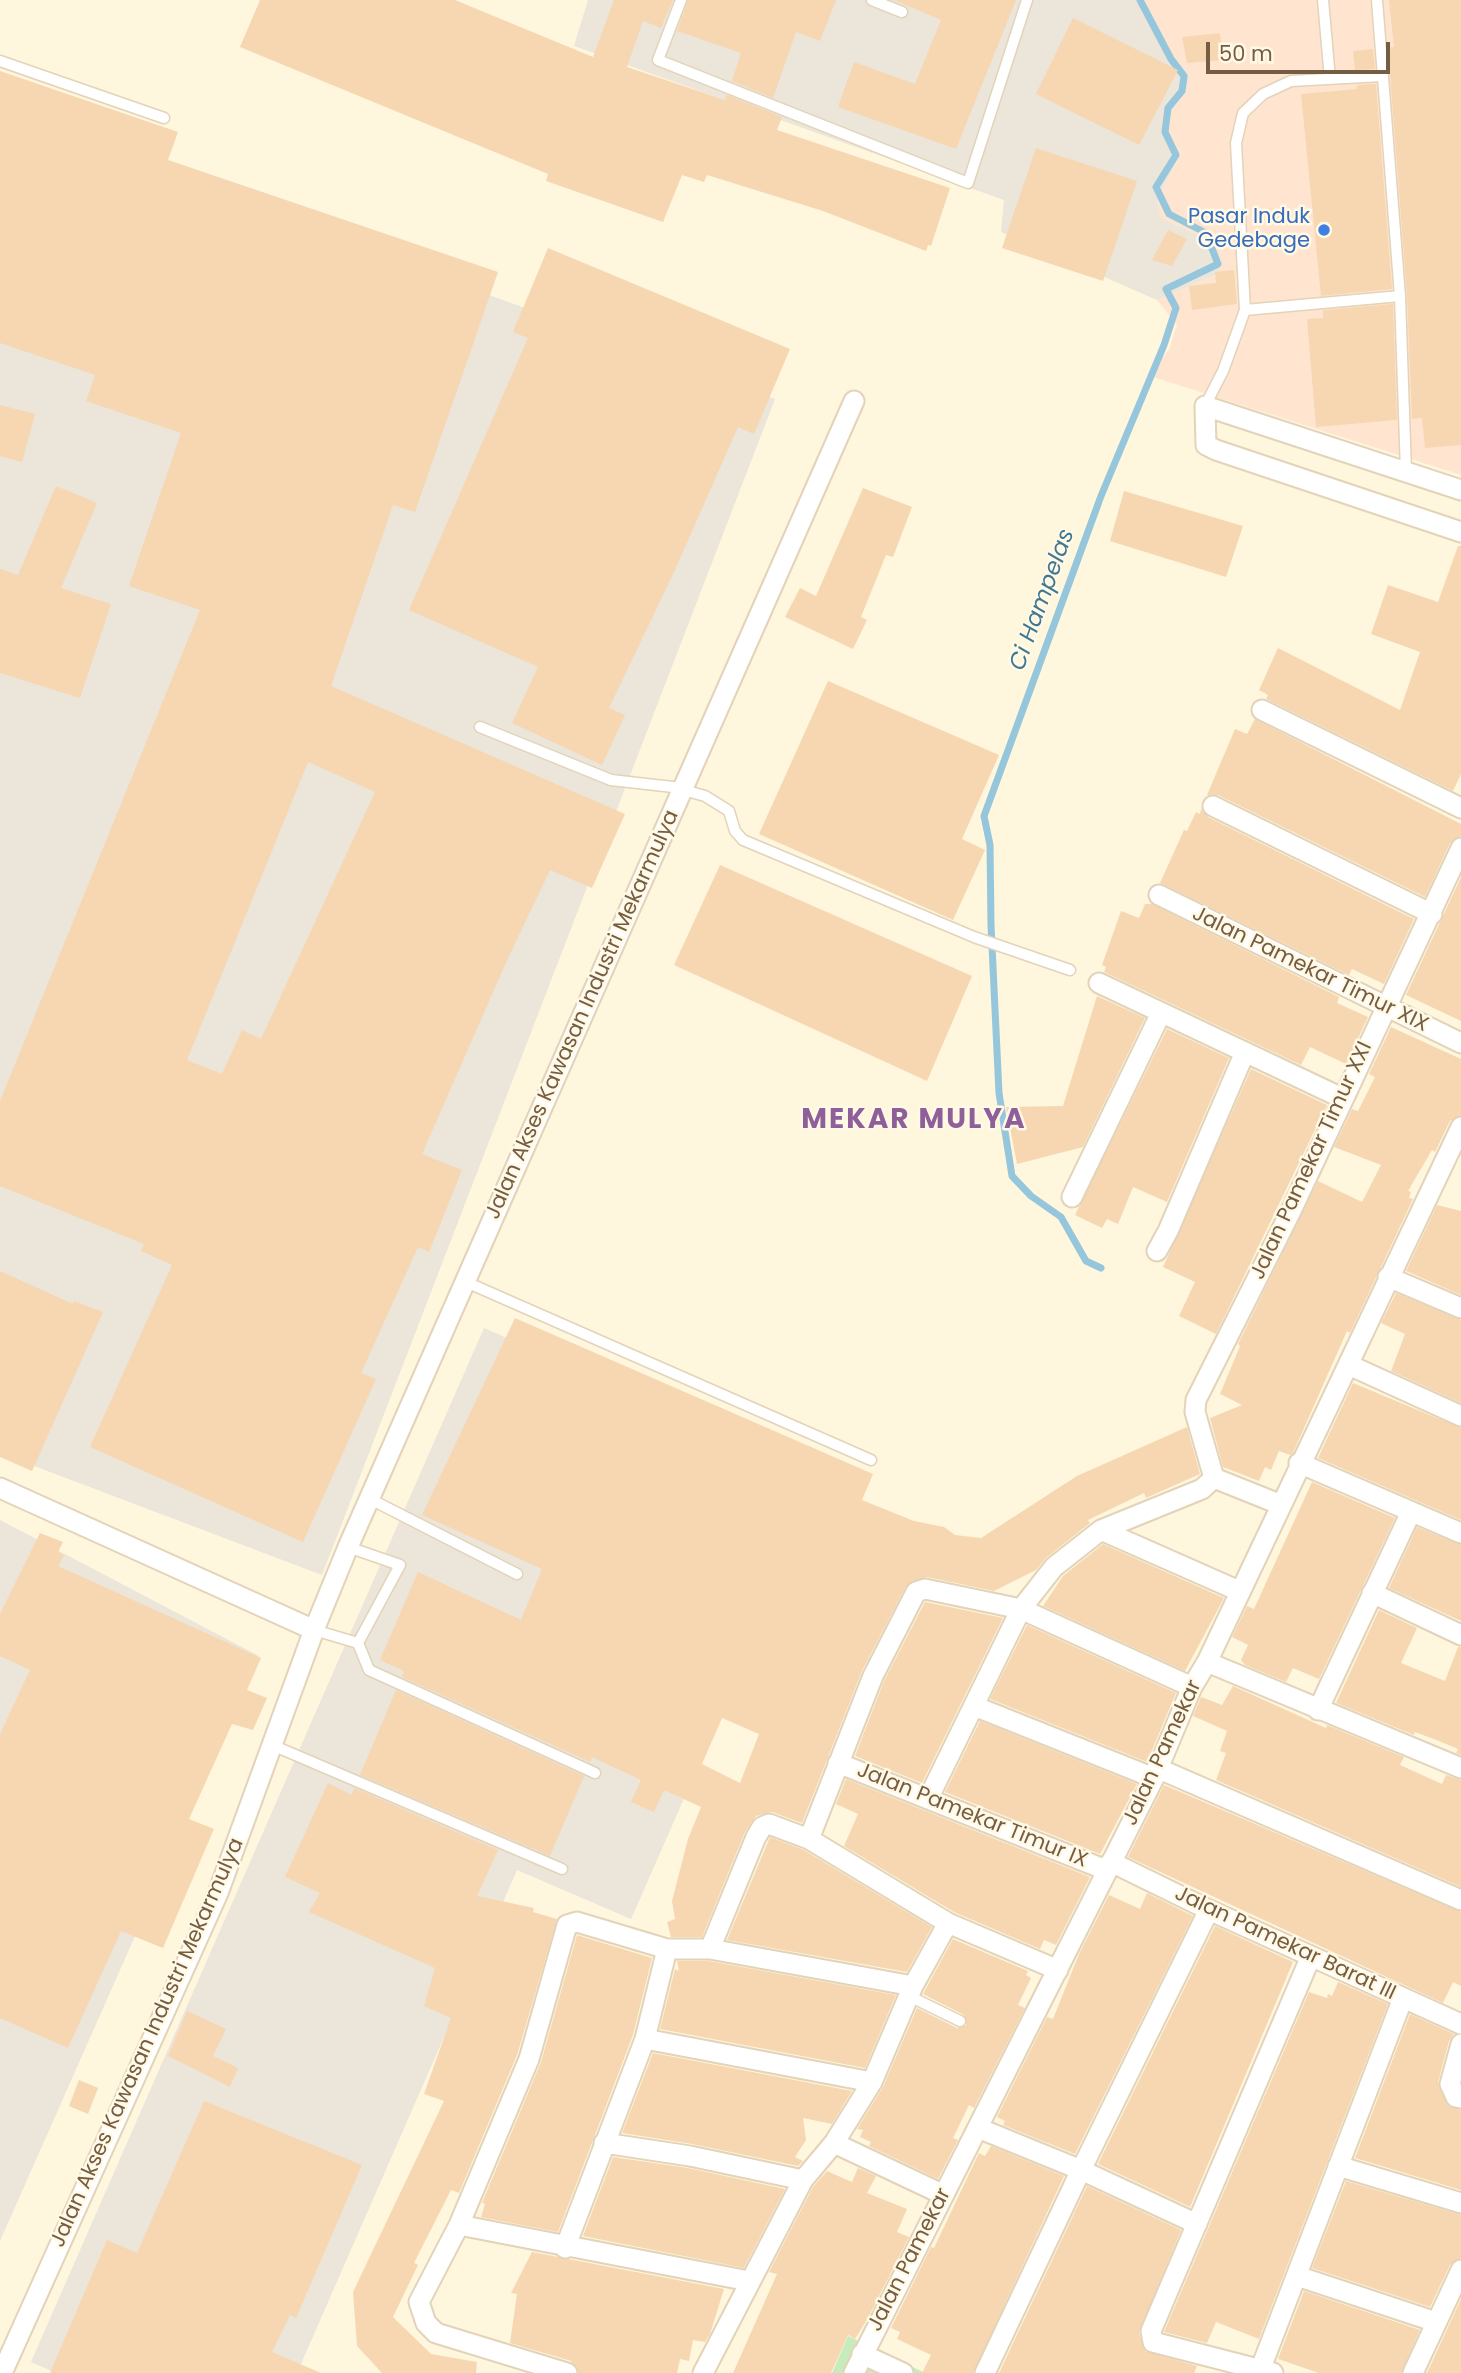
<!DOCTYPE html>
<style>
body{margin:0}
#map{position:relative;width:1461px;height:2373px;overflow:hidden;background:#fef6dd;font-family:Poppins,sans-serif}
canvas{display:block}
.scale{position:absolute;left:1206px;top:42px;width:184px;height:32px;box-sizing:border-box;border:4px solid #755d44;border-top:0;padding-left:9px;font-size:21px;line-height:24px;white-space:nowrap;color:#755d44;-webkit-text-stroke:5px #fff9e5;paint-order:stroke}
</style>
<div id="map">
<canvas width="1461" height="2373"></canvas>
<div class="scale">50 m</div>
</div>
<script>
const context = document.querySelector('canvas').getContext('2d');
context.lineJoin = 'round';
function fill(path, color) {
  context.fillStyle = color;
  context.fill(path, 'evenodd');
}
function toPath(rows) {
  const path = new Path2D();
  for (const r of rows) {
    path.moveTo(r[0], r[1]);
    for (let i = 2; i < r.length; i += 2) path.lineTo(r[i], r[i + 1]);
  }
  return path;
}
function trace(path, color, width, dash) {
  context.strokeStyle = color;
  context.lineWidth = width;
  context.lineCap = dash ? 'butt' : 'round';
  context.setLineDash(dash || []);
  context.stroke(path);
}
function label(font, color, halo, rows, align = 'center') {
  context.font = font + ' Poppins,sans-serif';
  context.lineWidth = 5;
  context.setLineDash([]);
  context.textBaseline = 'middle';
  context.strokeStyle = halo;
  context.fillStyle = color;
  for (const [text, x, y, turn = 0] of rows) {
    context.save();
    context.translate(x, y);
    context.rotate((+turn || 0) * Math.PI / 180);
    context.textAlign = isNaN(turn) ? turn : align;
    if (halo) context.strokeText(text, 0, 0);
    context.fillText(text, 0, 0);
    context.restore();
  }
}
fill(toPath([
 [1143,0,1461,0,1461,475,1147,375,1169,350,1177,325,1157,300,1220,273,1212,242,1161,218,1157,201,1180,154,1168,130,1173,108,1186,92,1189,75,1173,56]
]), '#ffe5d0');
fill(toPath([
 [588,0,1143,0,1173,56,1189,75,1186,92,1173,108,1168,129,1180,154,1157,201,1161,218,1212,242,1220,273,1157,300,1001,232,1004,200,574,46],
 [0,117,775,399,322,1575,0,1453],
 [484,1328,826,1476,631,1919,517,1870,297,2373,56,2373,31,2362],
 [0,1520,259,1656,0,2241]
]), '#ebe5da');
fill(toPath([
 [848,2336,925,2373,832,2373]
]), '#c7ecbb');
trace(toPath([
 [1101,1268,1086,1261,1061,1217,1031,1196,1012,1176,999,1093,991,925,990,845,984,816,1101,496,1164,345,1176,308,1166,289,1218,264,1206,233,1169,214,1156,187,1176,155,1165,132,1168,108,1182,91,1184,76,1171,59,1140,0]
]), '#96c6db', 7);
fill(toPath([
 [260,0,455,0,593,57,614,0,673,0,661,28,643,21,627,67,725,100,727,95,782,117,777,130,950,188,931,246,928,245,926,251,823,211,707,175,704,182,682,175,663,222,546,181,548,174,240,47],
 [688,0,836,0,820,41,796,32,773,98,732,81,741,53,677,31],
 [894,0,1016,0,956,149,838,107,854,62,915,84,941,20],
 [1389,0,1461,0,1461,445,1425,448,1422,418,1412,419,1407,295,1388,48,1394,47],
 [1073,18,1178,70,1139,145,1036,94],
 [1220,33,1223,60,1187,63,1182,37],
 [1373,49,1375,69,1355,70,1353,51],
 [0,71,178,132,168,160,498,272,415,512,393,505,331,686,625,814,592,888,550,870,508,958,422,1154,462,1170,429,1252,418,1247,361,1373,376,1379,303,1542,90,1447,172,1265,141,1251,144,1244,0,1186,0,1101,200,610,129,586,181,433,86,401,95,375,0,343],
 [308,762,375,792,261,1039,242,1030,222,1074,187,1060],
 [1376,84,1392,289,1321,296,1301,94,1357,89,1357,85],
 [1036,148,1137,181,1103,281,1002,248],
 [1168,230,1187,239,1172,266,1152,260],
 [548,248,790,349,754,434,738,427,674,572,609,708,625,715,602,765,512,723,538,667,409,610,528,338,513,332],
 [1234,270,1237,304,1192,310,1189,286,1216,283,1215,272],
 [1393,304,1397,420,1316,427,1307,319,1323,318,1323,310],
 [0,405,35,414,22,462,0,456],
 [56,486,97,503,61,588,111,604,80,698,0,673,0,569,18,575],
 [863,488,912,507,893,557,886,555,861,617,867,620,853,649,785,617,800,588,816,596],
 [1124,491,1243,526,1226,577,1110,541],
 [1458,546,1461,546,1461,774,1453,791,1266,699,1268,695,1259,690,1278,648,1400,710,1420,652,1371,634,1388,585,1438,602],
 [828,681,999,755,962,839,985,850,953,920,759,834],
 [1255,719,1461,824,1461,836,1450,843,1425,897,1218,795,1207,795,1235,729,1247,734],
 [1201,809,1208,817,1414,919,1384,984,1352,969,1349,975,1160,883,1184,830,1187,831,1196,812,1200,814],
 [720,865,972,976,927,1081,674,965],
 [1461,877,1461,1021,1406,995],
 [1145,904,1152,904,1339,997,1337,1003,1368,1017,1346,1064,1310,1047,1301,1065,1104,972,1106,967,1102,965,1121,911,1139,918],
 [1097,996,1145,1018,1083,1147,1017,1164,1006,1107,1063,1106],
 [1391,1027,1461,1059,1461,1115,1450,1121,1435,1152,1432,1150,1408,1191,1411,1192,1409,1198,1413,1199,1350,1333,1347,1331,1293,1453,1290,1455,1279,1451,1271,1470,1265,1467,1259,1481,1223,1467,1210,1418,1242,1405,1220,1394,1240,1346,1238,1344,1318,1181,1362,1202,1381,1165,1334,1147,1352,1109,1358,1111,1375,1077,1369,1074],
 [1167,1029,1229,1058,1167,1202,1133,1187,1118,1224,1107,1219,1102,1228,1075,1215],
 [1251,1069,1327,1105,1216,1334,1179,1316,1195,1282,1163,1267],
 [1437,1205,1461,1211,1461,1295,1406,1271],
 [0,1271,73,1304,74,1301,103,1312,32,1471,0,1457],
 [1396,1293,1461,1320,1461,1403,1391,1371,1405,1334,1381,1323],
 [515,1318,873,1474,862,1500,914,1521,944,1527,955,1535,981,1538,1077,1476,1187,1427,1200,1474,1146,1498,1144,1493,1088,1520,1090,1523,1046,1558,1036,1570,994,1591,927,1577,906,1586,862,1671,802,1823,772,1812,756,1816,745,1832,702,1937,671,1937,667,1922,675,1919,672,1901,688,1839,701,1807,664,1790,654,1812,631,1802,641,1780,592,1757,590,1762,402,1677,404,1671,380,1660,418,1572,521,1620,542,1569,422,1515],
 [722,1718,759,1734,740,1783,702,1764],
 [1353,1383,1461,1428,1461,1520,1318,1458],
 [1312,1482,1395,1518,1319,1679,1293,1668,1286,1682,1245,1665,1241,1660,1248,1645,1232,1637,1247,1606,1254,1609],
 [1417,1527,1461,1545,1461,1621,1389,1588],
 [40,1533,63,1542,58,1552,64,1555,58,1566,261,1658,247,1690,267,1698,253,1730,232,1724,189,1819,214,1829,163,1948,121,1931,68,2048,0,2018,0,1734,30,1670,0,1656,0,1614],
 [1103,1544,1224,1598,1185,1671,1043,1606,1063,1576],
 [925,1602,1003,1618,922,1783,855,1756,884,1681],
 [1379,1610,1417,1628,1401,1663,1445,1681,1458,1647,1461,1647,1461,1755,1456,1753,1458,1749,1439,1741,1415,1732,1414,1735,1336,1703],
 [1027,1625,1176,1693,1147,1762,990,1699],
 [1233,1686,1326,1728,1327,1725,1404,1757,1400,1765,1442,1784,1446,1775,1461,1780,1461,1887,1216,1780,1226,1753,1220,1751,1227,1731,1193,1716,1201,1697,1222,1705],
 [396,1690,584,1776,550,1856,360,1775],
 [980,1721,1137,1784,1100,1854,945,1792],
 [846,1779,1090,1877,1056,1945,1044,1940,1040,1949,954,1912,844,1846,858,1814,836,1804],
 [328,1783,352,1795,354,1788,498,1850,477,1896,534,1908,533,1912,557,1919,517,2055,459,2193,451,2190,414,2263,418,2265,393,2317,431,2354,477,2362,476,2373,382,2373,357,2346,353,2292,444,2101,424,2094,451,2018,424,2006,435,1968,309,1912,320,1893,285,1877],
 [1164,1785,1461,1912,1461,1986,1453,1982,1443,2003,1128,1857],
 [770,1837,804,1850,932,1927,907,1972,727,1940],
 [1147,1893,1193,1916,1075,2154,1003,2125,1005,2121,997,2117,1047,2017,1053,2019,1079,1954,1109,1895,1140,1909],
 [1215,1926,1293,1962,1190,2207,1098,2164],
 [577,1935,652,1958,633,2035,558,2232,481,2217,485,2204,482,2203,541,2062],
 [953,1939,1028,1971,1026,1975,1031,1978,1018,2005,1025,2008,974,2108,969,2105,953,2138,958,2140,938,2179,869,2146,871,2142,860,2137,863,2130,857,2129,883,2087,917,2008,957,2028,966,2025,964,2015,923,1994],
 [677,1961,709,1961,896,1995,865,2068,660,2029,675,1969,679,1971],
 [1338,1982,1388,2004,1259,2339,1216,2322,1207,2343,1164,2332,1309,1992,1327,1998,1328,1994,1332,1996],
 [187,2011,226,2029,213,2056,238,2068,230,2087,168,2056],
 [1410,2014,1454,2034,1449,2041,1438,2082,1448,2106,1461,2110,1461,2190,1355,2158],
 [653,2053,852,2091,832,2124,803,2118,806,2140,795,2157,803,2161,798,2166,692,2144,622,2133],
 [79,2080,98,2088,88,2114,69,2106],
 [204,2101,362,2165,296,2318,290,2315,272,2352,321,2373,50,2373,107,2240,137,2253],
 [991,2146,1064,2176,973,2373,922,2373,931,2355,897,2339,900,2332,891,2328,931,2247,934,2248,979,2153,985,2156],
 [613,2157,688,2168,785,2189,744,2268,583,2236],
 [858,2168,876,2176,867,2193,907,2209,897,2232,909,2237,868,2318,855,2339,848,2335,831,2373,733,2373,777,2274,769,2272,813,2187,827,2171,852,2182],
 [1346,2181,1461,2215,1461,2258,1450,2265,1430,2307,1312,2268],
 [1087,2186,1181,2230,1139,2333,1145,2351,1197,2366,1194,2373,999,2373],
 [532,2252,724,2289,710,2334,705,2342,693,2340,689,2361,680,2359,677,2373,579,2373,571,2361,510,2343,517,2294,511,2293],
 [1304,2291,1420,2330,1401,2373,1319,2373,1278,2359],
 [1461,2299,1461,2373,1427,2373]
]), '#f6d7b2');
const service = toPath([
 [681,0,658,60,968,183,1027,0],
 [872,0,902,12],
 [1323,0,1330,79],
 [1377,0,1400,296,1406,472],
 [0,61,164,118],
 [1245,310,1400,296],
 [1205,406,1223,371,1245,310,1236,143,1243,113,1263,94,1291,81,1382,76],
 [480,727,611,780,673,787,705,796,729,811,735,831,743,840,974,937,1070,970],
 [466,1282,871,1460],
 [370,1499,517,1574],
 [348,1547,400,1565,358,1643],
 [314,1630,358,1643,369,1670,595,1773],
 [272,1745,562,1869],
 [909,1996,960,2021]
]);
const minor = toPath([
 [1461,490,1205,406,1206,445,1216,450,1461,532],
 [1262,710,1461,808],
 [1213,806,1432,914],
 [1159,895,1461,1043],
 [1099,983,1342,1098],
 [1072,1197,1161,1013],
 [1157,1251,1168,1231,1245,1052],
 [1388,1277,1461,1308],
 [1349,1365,1461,1416],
 [1299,1463,1461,1533],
 [1214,1478,1195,1412,1196,1400,1291,1211,1461,848],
 [1214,1478,1279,1504],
 [0,1488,314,1630],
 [1101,1530,1239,1591],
 [1372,1593,1461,1635],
 [1207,1662,1461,1768],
 [974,1706,1154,1778],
 [1318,1710,1411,1512],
 [838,1763,1106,1870],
 [1157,1768,1461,1900],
 [928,1799,1021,1609,1192,1687],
 [809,1839,873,1676,916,1592,925,1589,1021,1609,1054,1567,1101,1530,1202,1489,1214,1478],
 [1111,1862,1209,1910,1461,2024],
 [710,1949,756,1837,762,1827,769,1824,809,1839,948,1923,1058,1970],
 [645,2039,872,2082],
 [1461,2044,1450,2084,1456,2097,1461,2098],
 [978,2128,1081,2170,985,2373],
 [604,2143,690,2156,803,2180],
 [834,2143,942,2194],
 [1338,2166,1461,2203],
 [1197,2224,1081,2170,1209,1910],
 [459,2225,749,2281],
 [565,2248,645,2039,667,1949],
 [1297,2276,1436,2322],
 [862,2354,903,2373],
 [2,2373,218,1893,314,1630,348,1547,854,401],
 [567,2373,436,2333,426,2323,419,2302,459,2225,529,2059,567,1925,577,1922,667,1949,710,1949,913,1986],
 [703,2373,803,2180,834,2143,872,2082,913,1986,948,1923],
 [854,2373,1154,1778,1192,1687,1207,1662,1461,1127],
 [1259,2373,1403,1998],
 [1273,2373,1153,2342,1151,2331,1311,1956],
 [1413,2373,1461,2270]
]);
trace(service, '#e2d3b9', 13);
trace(minor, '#e2d3b9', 23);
trace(service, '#fff', 10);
trace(minor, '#fff', 19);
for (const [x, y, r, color] of [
 [1324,230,7,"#3f7fe0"]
]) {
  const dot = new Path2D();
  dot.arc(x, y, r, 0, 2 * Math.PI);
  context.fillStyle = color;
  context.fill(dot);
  trace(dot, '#fff9e5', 2.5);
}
label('21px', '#366cbe', '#fff9e5', [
 ["Pasar Induk",1310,218],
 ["Gedebage",1310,242]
], 'right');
label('21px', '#755d44', '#fff9e5', [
 ["Jalan Pamekar Timur XIX",1310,970,26],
 ["Jalan Akses Kawasan Industri Mekarmulya",583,1015,-66],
 ["Jalan Pamekar Timur XXI",1312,1161,-65],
 ["Jalan Pamekar",1163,1753,-65],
 ["Jalan Pamekar Timur IX",972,1816,22],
 ["Jalan Pamekar Barat III",1285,1944,25],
 ["Jalan Akses Kawasan Industri Mekarmulya",148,2043,-66],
 ["Jalan Pamekar",910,2260,-63]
]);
label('italic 23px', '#3e7893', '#fff9e5', [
 ["Ci Hampelas",1043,600,-70]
]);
context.letterSpacing = '2px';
label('bold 28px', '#8e5f99', '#fff9e5', [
 ["MEKAR MULYA",914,1121]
]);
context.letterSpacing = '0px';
</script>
